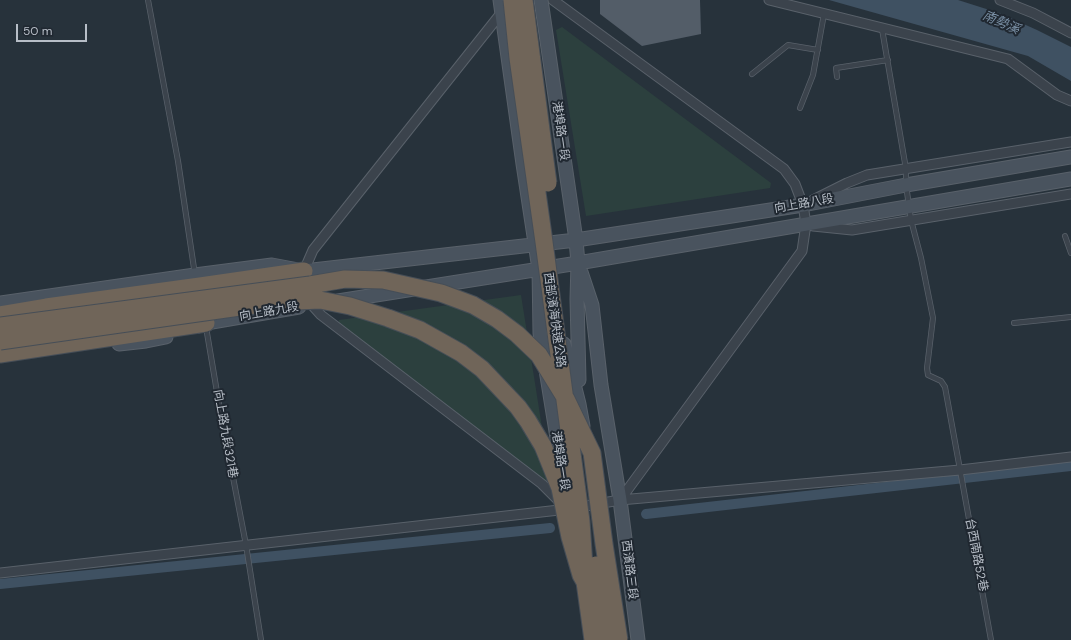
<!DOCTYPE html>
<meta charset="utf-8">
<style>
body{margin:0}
#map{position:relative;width:1071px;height:640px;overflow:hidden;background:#27323b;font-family:"DM Sans",sans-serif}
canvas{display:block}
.scale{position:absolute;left:16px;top:24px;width:71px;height:18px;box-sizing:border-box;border:2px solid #b7bec7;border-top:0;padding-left:5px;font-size:12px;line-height:14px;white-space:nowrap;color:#b7bec7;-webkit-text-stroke:3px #202831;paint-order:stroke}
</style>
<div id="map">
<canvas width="1071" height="640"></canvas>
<div class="scale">50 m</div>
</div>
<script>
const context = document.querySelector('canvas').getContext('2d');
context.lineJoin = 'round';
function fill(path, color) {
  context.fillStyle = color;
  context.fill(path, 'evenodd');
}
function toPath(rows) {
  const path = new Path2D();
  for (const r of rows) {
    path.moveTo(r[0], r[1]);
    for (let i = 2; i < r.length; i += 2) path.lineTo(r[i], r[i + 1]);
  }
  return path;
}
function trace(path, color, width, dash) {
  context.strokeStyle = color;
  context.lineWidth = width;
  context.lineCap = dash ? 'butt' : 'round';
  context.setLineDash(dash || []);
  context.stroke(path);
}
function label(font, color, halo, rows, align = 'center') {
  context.font = font + ' "DM Sans","Noto Sans TC",sans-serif';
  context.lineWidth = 4;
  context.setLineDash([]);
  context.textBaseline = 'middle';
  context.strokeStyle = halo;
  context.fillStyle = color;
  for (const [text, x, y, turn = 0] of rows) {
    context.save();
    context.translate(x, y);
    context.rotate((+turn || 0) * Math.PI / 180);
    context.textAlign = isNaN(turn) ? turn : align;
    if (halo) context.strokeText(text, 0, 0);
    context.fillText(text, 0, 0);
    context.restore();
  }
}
fill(toPath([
 [562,27,771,183,770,188,586,216,556,30],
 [521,295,551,484,547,487,339,326,339,320]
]), '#2c403e');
fill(toPath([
 [829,0,958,0,999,13,1037,30,1071,47,1071,81,1028,56]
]), '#3f5162');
trace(toPath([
 [646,514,1071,466],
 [0,584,550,528]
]), '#3f5162', 10);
fill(toPath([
 [600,0,700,0,701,34,642,46,600,14]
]), '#535d68');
const lane = toPath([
 [148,0,178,161,195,275],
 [882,29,906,169,906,185,911,220,921,258,933,318,927,368,928,375,941,381,945,387,991,640],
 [752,74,788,45,818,50],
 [837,77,836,68,888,60],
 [800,108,813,75,824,14],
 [1065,236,1071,253],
 [1014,323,1071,317],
 [206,327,219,404,246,545,261,640]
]);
const street = toPath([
 [553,0,784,169,795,184,803,205,806,224,802,251,620,500],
 [769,0,1008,59,1057,95,1071,101],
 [1000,0,1033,13,1071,33],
 [813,200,847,183,867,175,1071,142],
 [813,226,852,230,1071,194],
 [303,273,313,250,502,12],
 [309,300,312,305,321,315,542,484,560,502],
 [0,573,568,509,620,500,960,470,1071,457]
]);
const secondary = toPath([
 [500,0,523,164,539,269,542,276],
 [541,0,576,240,578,263,577,299,579,380],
 [539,269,540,333,565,487],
 [581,272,592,305,601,385,620,500,638,640],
 [338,301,578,263,1071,179],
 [0,303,195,275,272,265,304,271,576,240,803,205,906,185,1071,157],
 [198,326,206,323,299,307],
 [119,344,146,341,166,337],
 [564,344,579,404,583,426]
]);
const highway = toPath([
 [0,315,46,307,200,286,304,271],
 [0,354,206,323]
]);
trace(lane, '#59616a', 6);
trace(street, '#59616a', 11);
trace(secondary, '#59616a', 15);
trace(highway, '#464e57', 19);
trace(lane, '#3b434c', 4.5);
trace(street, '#3b434c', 9);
trace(secondary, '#49535e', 13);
trace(highway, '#706559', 17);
const highwayBridge = toPath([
 [512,0,518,58,544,242,581,521,585,582,593,640],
 [524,0,548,183],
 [0,326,310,285,345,279,383,280,441,293,473,305,497,319,517,334,539,355,566,399,592,453,604,544,619,640],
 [0,341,275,302,320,300,350,306,388,318,420,330,461,353,482,369,518,407,528,421,543,446,560,488,570,537,581,575,585,582],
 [596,565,606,640]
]);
trace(highwayBridge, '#464e57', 19, []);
trace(highwayBridge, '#706559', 17);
label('12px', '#b7bec7', '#202831', [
 ["港埠路一段",560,131,82],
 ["向上路八段",804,204,-10],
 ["向上路九段",269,312,-10],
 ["西部濱海快速公路",554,320,82],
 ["向上路九段321巷",225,434,80],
 ["港埠路一段",560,461,81],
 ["台西南路52巷",976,555,79],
 ["西濱路三段",629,570,83]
]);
label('italic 13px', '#7b91a6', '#202831', [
 ["南勢溪",1001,23,24]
]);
</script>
